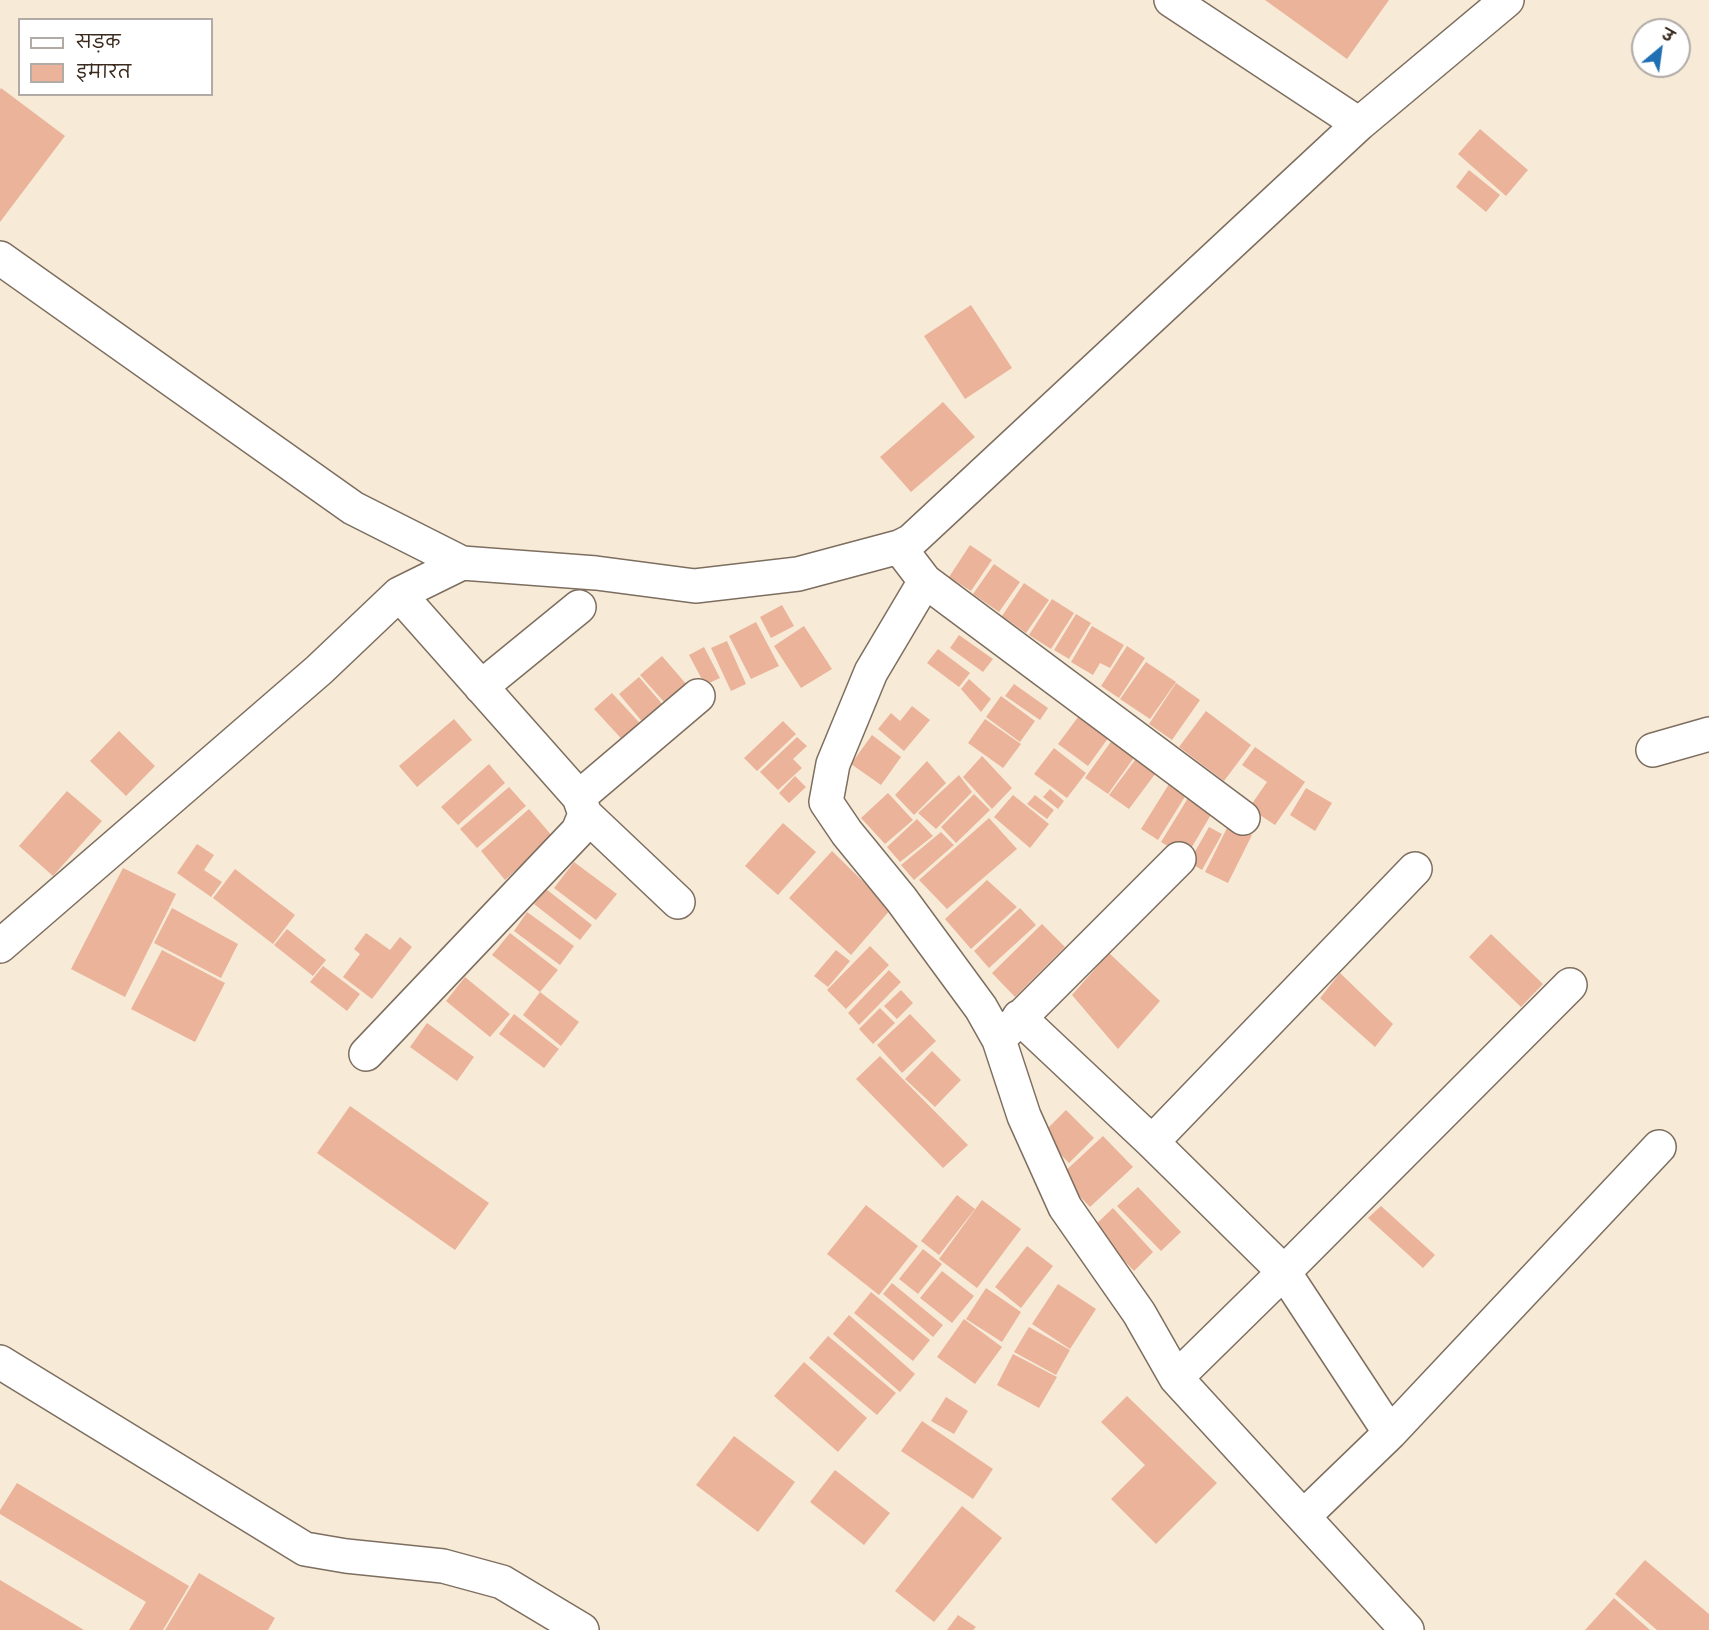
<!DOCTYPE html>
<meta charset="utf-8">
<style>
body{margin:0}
#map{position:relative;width:1709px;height:1630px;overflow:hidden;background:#f7ebd8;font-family:"Playpen Sans","Playpen Sans Deva",sans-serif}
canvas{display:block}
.legend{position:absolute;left:18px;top:18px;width:195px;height:78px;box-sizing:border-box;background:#fff;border:2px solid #b1aaa5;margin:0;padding:8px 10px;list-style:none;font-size:18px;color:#3b2a1e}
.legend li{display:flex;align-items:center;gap:12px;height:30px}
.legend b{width:30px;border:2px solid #b1aaa5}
.north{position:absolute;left:1631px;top:18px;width:60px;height:60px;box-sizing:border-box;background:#fff;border:2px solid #b1aaa5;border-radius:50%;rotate:29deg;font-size:16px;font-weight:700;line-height:24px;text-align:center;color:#3b2a1e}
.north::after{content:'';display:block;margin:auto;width:21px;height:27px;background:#1f6fb2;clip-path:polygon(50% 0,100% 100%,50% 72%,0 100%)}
</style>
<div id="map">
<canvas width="1709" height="1630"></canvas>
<ul class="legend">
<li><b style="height:8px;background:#fff"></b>सड़क</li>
<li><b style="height:16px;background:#eab39a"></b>इमारत</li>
</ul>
<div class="north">उ</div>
</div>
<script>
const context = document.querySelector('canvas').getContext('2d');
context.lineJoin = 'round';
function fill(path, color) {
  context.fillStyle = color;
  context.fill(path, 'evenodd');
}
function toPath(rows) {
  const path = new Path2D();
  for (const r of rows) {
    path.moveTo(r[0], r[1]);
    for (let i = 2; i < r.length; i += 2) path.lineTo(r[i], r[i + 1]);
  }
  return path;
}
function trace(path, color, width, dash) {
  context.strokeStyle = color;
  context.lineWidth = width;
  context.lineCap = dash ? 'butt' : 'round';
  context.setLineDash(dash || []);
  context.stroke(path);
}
fill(toPath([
 [1265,0,1389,0,1347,59],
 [1,88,65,136,0,222,0,90],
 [1480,129,1528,170,1506,196,1458,154],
 [1469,170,1500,195,1486,212,1456,187],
 [971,305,1012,368,965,399,924,336],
 [943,402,975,437,911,492,880,457],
 [970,545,992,560,971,591,949,577],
 [994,564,1020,582,999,612,973,594],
 [1024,583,1049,600,1026,633,1002,616],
 [1052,599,1074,613,1051,649,1029,635],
 [782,605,794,626,771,638,760,617],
 [1076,614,1091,623,1069,659,1054,650],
 [756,622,779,666,751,679,729,636],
 [804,626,832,669,801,688,774,646],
 [1092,626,1124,645,1110,668,1100,663,1093,675,1071,662],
 [959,635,993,659,983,672,950,648],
 [727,641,746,684,731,691,711,648],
 [1127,646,1145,658,1119,698,1101,686],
 [704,647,720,678,705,685,689,655],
 [938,649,970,673,959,687,927,663],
 [662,656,693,692,672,711,640,675],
 [1146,662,1176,682,1150,719,1120,699],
 [639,677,670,713,650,731,619,694],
 [969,679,991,699,981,712,961,689],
 [1176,683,1200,700,1172,740,1149,724],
 [1014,684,1048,708,1040,720,1005,696],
 [612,693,648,732,630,748,594,709],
 [1001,696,1035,721,1020,742,986,717],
 [912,706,930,720,904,751,878,729,891,713,900,721],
 [1084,709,1114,730,1088,766,1058,744],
 [1206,711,1251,745,1224,781,1179,747],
 [454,719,472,740,417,787,399,766],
 [985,719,1021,744,1003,768,968,743],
 [783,721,796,734,757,771,744,758],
 [119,731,155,766,126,796,90,761],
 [872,735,901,757,881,785,851,764],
 [1115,736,1138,752,1108,794,1085,778],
 [797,737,807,746,793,759,802,768,778,790,760,772],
 [1255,747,1305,782,1275,825,1249,808,1267,782,1242,765],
 [1054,748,1086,773,1067,798,1034,774],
 [982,756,1012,788,992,809,963,777],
 [1138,756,1158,770,1129,809,1109,795],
 [927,761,946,783,914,815,895,795],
 [489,764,505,783,458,825,441,807],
 [959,775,972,792,936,829,918,813],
 [795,776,806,787,789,803,779,793],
 [1169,784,1186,795,1158,840,1141,829],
 [509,787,526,806,477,848,460,829],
 [1306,788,1332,803,1315,831,1290,815],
 [1050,789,1064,801,1058,809,1043,797],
 [67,791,102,821,53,876,19,846],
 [888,793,913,820,885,844,861,818],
 [974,794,990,810,956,843,941,827],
 [1013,795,1049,824,1030,848,994,817],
 [1035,795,1054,810,1047,819,1027,804],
 [1188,798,1212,813,1186,857,1161,842],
 [529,809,553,837,505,880,481,851],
 [989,818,1017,849,947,909,919,880],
 [917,819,933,836,900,862,887,847],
 [783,823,816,852,778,895,745,866],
 [1229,824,1252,835,1228,883,1205,872],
 [1209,827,1222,834,1202,870,1189,862],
 [941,832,954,845,914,880,901,865],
 [197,844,214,855,204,870,222,882,211,897,177,873],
 [832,851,891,909,851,955,789,898],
 [574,862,617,894,596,920,554,888],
 [123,868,176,894,125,997,71,969],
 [235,869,295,915,273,944,213,898],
 [987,880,1017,907,971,949,945,919],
 [546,889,592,925,580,940,534,904],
 [172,908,238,944,221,978,154,943],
 [1020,908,1036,925,989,968,974,951],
 [527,912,574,946,560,965,514,931],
 [1042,924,1065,947,1015,997,992,973],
 [287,929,326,960,313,976,274,945],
 [366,933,390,950,400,937,412,947,372,999,343,977,360,954,354,949],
 [510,933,558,970,540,992,492,955],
 [1491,934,1543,984,1521,1007,1469,957],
 [870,946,889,965,846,1009,827,990],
 [162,950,225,983,195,1042,131,1009],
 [836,950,850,961,828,987,814,976],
 [1109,953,1160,1001,1118,1049,1072,995],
 [323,966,360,994,347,1011,310,982],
 [889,970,901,982,859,1025,848,1013],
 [1340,973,1393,1024,1375,1047,1320,998],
 [465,977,510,1014,490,1037,446,1001],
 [901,990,913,1003,897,1019,884,1006],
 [540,992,579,1022,561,1046,523,1015],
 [880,1008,895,1023,873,1044,859,1029],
 [514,1014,559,1049,544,1068,499,1034],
 [910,1014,936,1041,902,1073,877,1045],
 [427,1023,474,1057,457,1081,410,1047],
 [932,1051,961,1080,935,1107,905,1079],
 [880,1056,968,1145,943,1168,856,1079],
 [350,1106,489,1203,455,1250,317,1153],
 [1066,1110,1094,1138,1069,1163,1041,1135],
 [1103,1136,1133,1167,1090,1207,1060,1176],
 [1138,1187,1181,1232,1161,1251,1117,1206],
 [957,1195,975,1209,939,1255,921,1241],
 [982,1200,1021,1229,977,1288,939,1259],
 [866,1205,918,1246,879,1295,827,1254],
 [1381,1206,1435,1255,1423,1268,1368,1218],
 [1113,1208,1153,1252,1134,1271,1093,1227],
 [1027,1246,1053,1266,1021,1308,995,1287],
 [923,1249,942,1264,918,1294,899,1279],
 [942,1271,974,1296,952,1323,920,1298],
 [892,1283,943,1325,933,1337,883,1294],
 [1058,1284,1096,1309,1070,1349,1032,1324],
 [986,1288,1021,1312,1002,1342,966,1319],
 [871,1292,930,1340,913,1361,854,1313],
 [849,1315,915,1374,900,1392,833,1334],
 [964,1319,1002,1347,975,1384,937,1357],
 [1029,1327,1070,1350,1056,1375,1014,1352],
 [828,1336,896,1393,877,1415,809,1358],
 [1013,1354,1057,1377,1039,1408,997,1385],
 [804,1362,867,1418,838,1452,774,1396],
 [1127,1396,1217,1483,1156,1544,1111,1499,1145,1465,1101,1422],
 [946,1397,968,1411,954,1434,931,1421],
 [922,1421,993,1469,973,1499,901,1451],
 [734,1436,795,1482,758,1532,696,1485],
 [835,1470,890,1513,864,1545,810,1502],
 [17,1483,189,1586,163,1630,129,1630,146,1602,0,1514,0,1510],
 [962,1506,1002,1538,934,1622,895,1591],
 [1645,1560,1709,1614,1709,1630,1657,1630,1615,1594],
 [199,1573,275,1618,268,1630,165,1630],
 [0,1580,84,1630,0,1630],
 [1614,1598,1650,1630,1585,1630],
 [958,1615,976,1627,973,1630,947,1630]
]), '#eab39a');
const minor = toPath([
 [1171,0,1359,124],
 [0,258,353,508,462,563],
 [899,547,925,581,871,672,833,764,826,802,847,833,901,899,981,1008,999,1040,1024,1116,1065,1207,1139,1313,1176,1378,1407,1630],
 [925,581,1243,818],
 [481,687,579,607],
 [1653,750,1709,734],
 [579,797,698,696],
 [585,814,678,902],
 [0,946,319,670,399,594,462,563,596,573,695,586,798,574,899,547,911,541,1359,124,1507,0],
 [1019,1017,1152,1142,1284,1272,1390,1433,1659,1147],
 [1004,1034,1179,859],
 [366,1054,578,831,585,814,579,797,399,594],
 [1152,1142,1415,869],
 [0,1362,305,1549,346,1556,443,1566,502,1582,582,1630],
 [1176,1378,1284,1272,1570,985],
 [1304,1516,1390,1433]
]);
trace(minor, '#7d6e5f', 36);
trace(minor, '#fff', 33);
</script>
